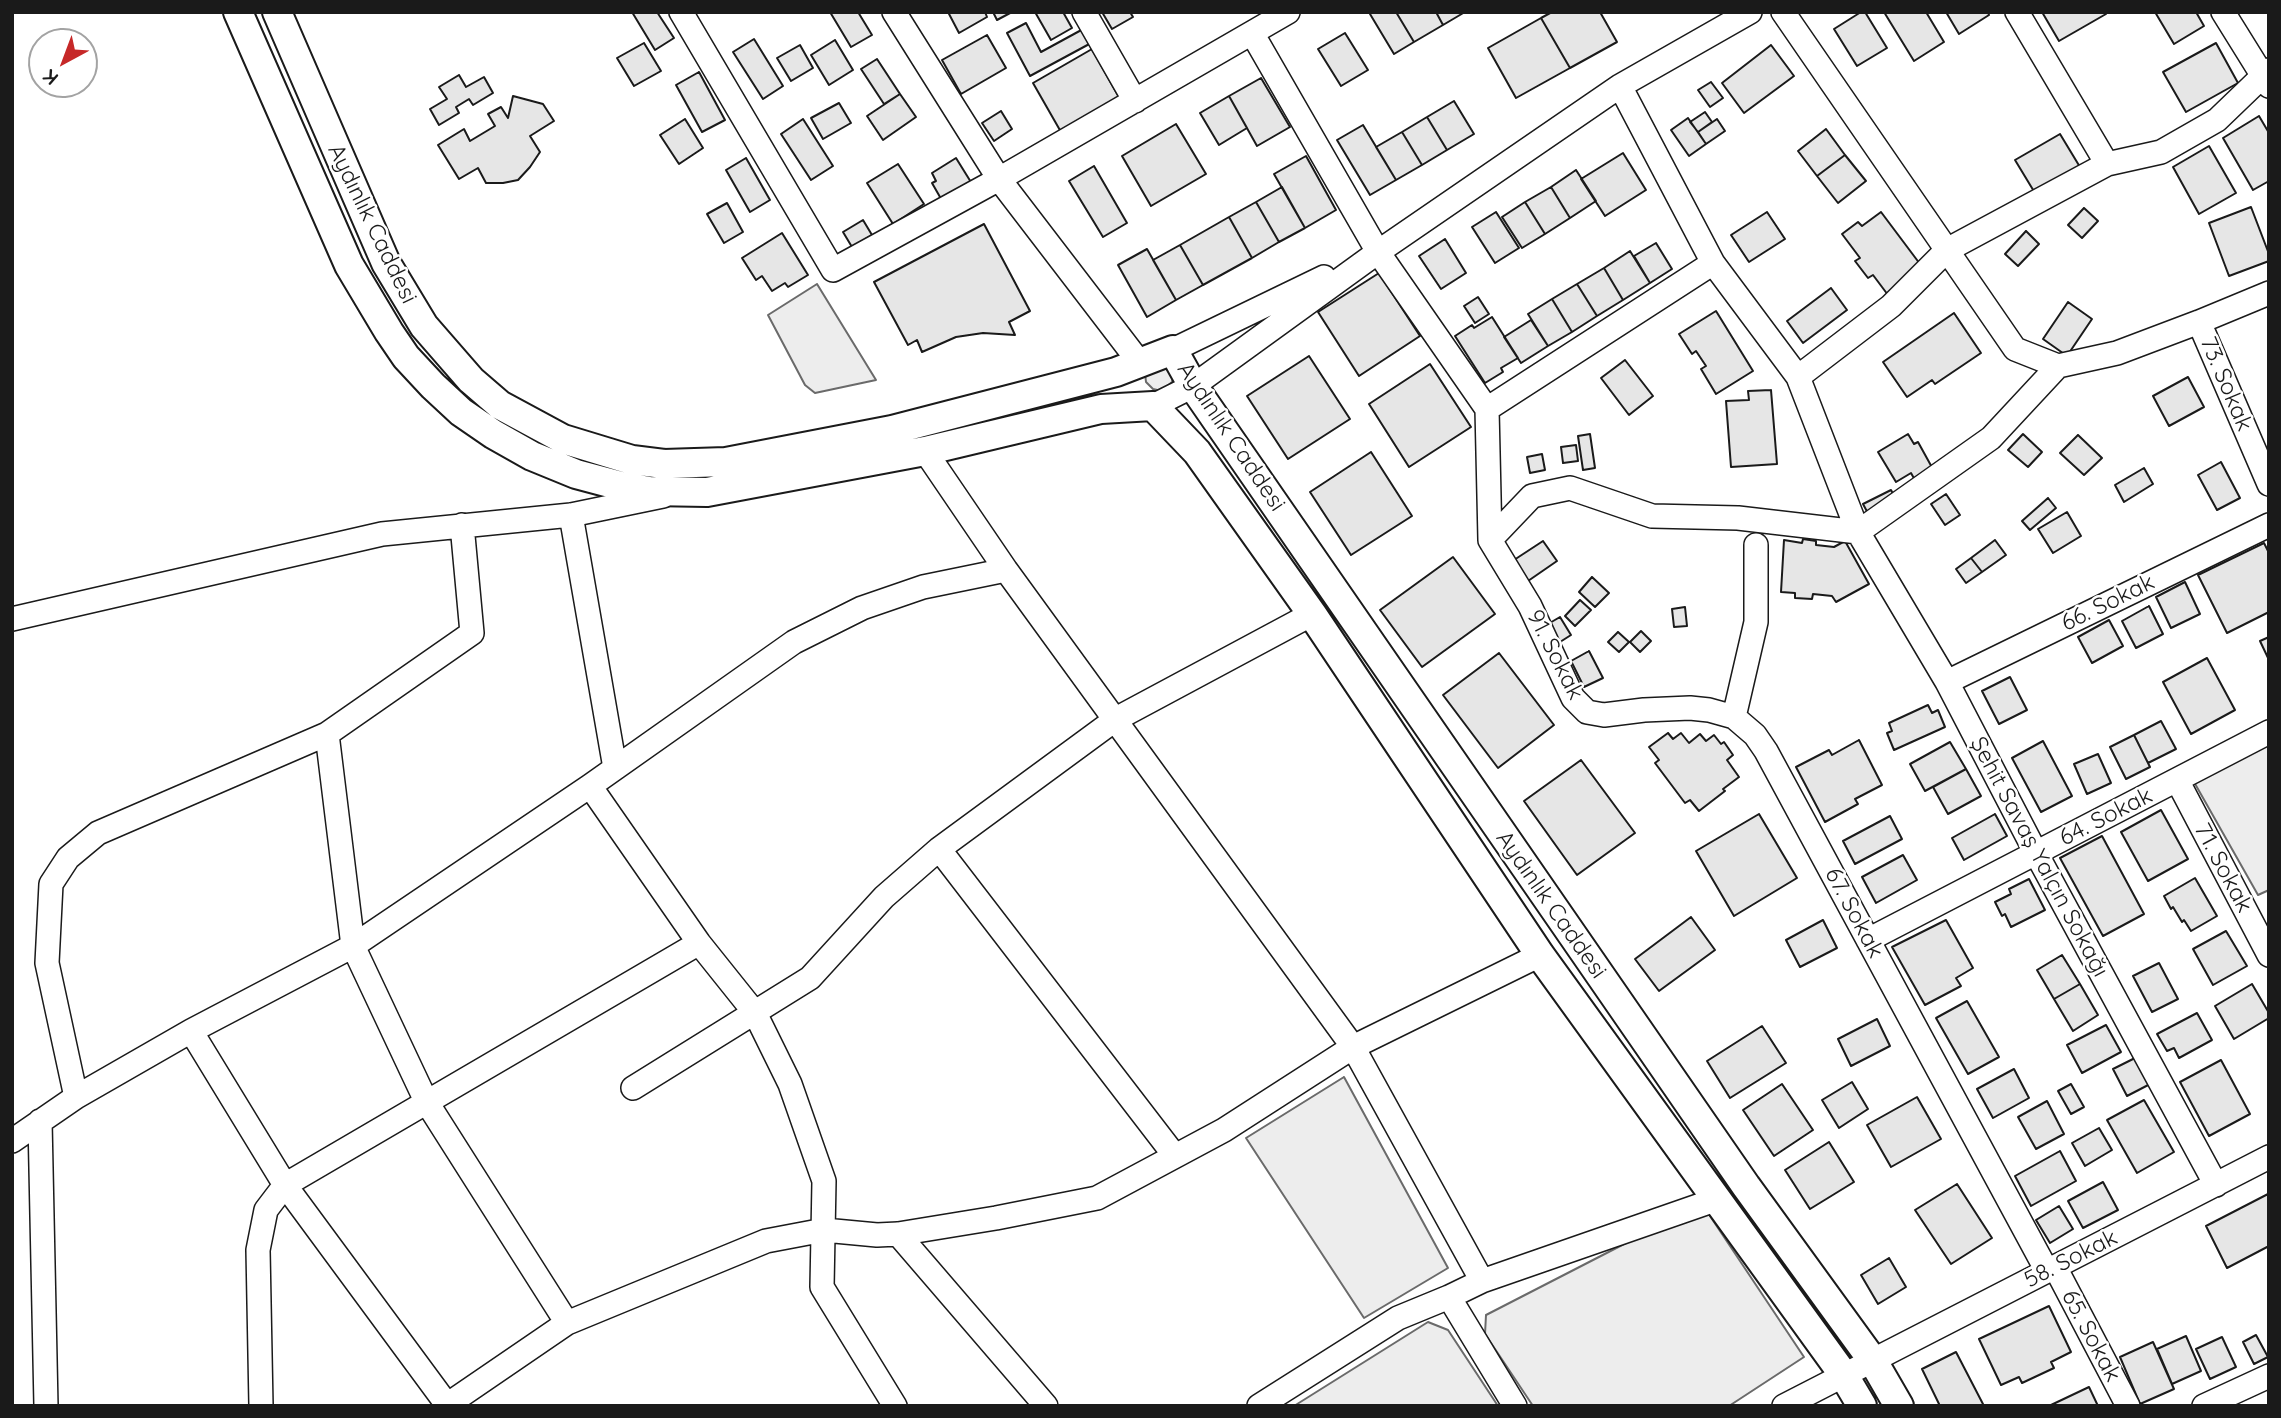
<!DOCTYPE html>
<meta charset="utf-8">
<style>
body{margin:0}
#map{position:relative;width:2281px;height:1418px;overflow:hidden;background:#fff;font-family:Quicksand,sans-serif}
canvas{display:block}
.frame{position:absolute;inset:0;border:14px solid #1a1a1a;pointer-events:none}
.north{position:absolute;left:28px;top:28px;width:70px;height:70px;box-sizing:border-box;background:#fff;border:2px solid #a3a3a3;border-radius:50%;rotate:221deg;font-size:19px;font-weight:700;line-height:28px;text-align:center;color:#1a1a1a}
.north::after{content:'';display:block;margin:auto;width:24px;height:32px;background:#c62828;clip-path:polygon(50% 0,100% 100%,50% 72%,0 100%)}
</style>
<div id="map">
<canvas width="2281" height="1418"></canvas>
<div class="frame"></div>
<div class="north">K</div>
</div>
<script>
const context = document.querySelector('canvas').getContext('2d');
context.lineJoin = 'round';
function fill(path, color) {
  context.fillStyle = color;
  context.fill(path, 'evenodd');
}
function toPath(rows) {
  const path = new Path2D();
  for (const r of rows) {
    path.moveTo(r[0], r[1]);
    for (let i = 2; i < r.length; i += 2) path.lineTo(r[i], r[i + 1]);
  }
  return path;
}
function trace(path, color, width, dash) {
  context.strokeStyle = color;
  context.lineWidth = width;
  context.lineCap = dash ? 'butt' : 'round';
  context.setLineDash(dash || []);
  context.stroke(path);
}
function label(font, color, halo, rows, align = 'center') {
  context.font = font + ' Quicksand,sans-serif';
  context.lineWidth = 5;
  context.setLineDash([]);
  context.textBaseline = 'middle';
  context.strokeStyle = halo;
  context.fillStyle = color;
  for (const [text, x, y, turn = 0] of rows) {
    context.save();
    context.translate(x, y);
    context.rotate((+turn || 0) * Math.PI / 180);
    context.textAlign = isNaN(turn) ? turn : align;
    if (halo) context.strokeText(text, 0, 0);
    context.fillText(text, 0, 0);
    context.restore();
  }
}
const built = toPath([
 [817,284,876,380,815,393,805,385,768,315,817,284],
 [1164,363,1173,378,1172,382,1162,391,1153,389,1146,382,1145,373,1164,363],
 [2269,744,2269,890,2258,895,2194,782,2269,744],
 [1344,1077,1448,1268,1364,1318,1246,1138,1344,1077],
 [1702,1204,1804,1357,1729,1406,1533,1406,1485,1334,1486,1315,1702,1204],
 [1428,1322,1448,1330,1498,1406,1294,1406,1428,1322]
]);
fill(built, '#ededed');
trace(built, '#6a6a6a', 2);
const building = toPath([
 [632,12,657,12,674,38,655,50,632,12],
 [830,12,858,12,872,35,851,47,830,12],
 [948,12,985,12,987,17,959,33,948,12],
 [993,12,1012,12,997,20,993,12],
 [1035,12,1063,12,1072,28,1051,40,1035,12],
 [1102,12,1130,12,1133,17,1112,29,1102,12],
 [1372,12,1396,12,1414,42,1394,54,1370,14,1372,12],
 [1396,12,1436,12,1443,25,1414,42,1396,12],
 [1436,12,1465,12,1443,25,1436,12],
 [1552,12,1600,12,1617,42,1570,68,1541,18,1552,12],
 [1861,12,1865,12,1887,48,1857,66,1834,29,1861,12],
 [1884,12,1926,12,1944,42,1914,61,1884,12],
 [1946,12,1988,12,1989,15,1959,34,1946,12],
 [2042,12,2105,12,2106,14,2059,41,2042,12],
 [2155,12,2196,12,2204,26,2174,44,2155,12],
 [1541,18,1570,68,1516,98,1488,48,1541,18],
 [1026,23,1041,52,1085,28,1093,42,1030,76,1007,33,1026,23],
 [1345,33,1368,70,1341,86,1318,49,1345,33],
 [987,35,1006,68,961,94,942,60,987,35],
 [754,39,783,86,763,99,733,52,754,39],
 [835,40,853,70,829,85,811,55,835,40],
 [644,43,661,71,634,86,617,58,644,43],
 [2216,43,2238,83,2186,112,2163,72,2216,43],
 [800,45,813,68,791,81,777,58,800,45],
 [1771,45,1794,76,1744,113,1722,83,1771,45],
 [1092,49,1120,99,1061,132,1033,83,1092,49],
 [877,59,900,94,884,104,861,69,877,59],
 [699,72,725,120,702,132,676,85,699,72],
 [459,75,466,87,484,77,493,93,473,105,469,99,456,107,459,113,439,125,430,109,447,99,439,87,459,75],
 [1261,78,1290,127,1257,146,1229,96,1261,78],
 [1711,82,1723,98,1710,107,1698,90,1711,82],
 [900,94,916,117,883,140,867,116,900,94],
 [513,96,543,104,554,121,530,136,540,152,530,167,518,180,503,183,486,183,478,168,459,179,438,145,464,129,470,141,495,126,488,114,501,107,508,118,513,96],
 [1229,96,1247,128,1219,145,1200,113,1229,96],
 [1454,101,1474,134,1447,150,1427,117,1454,101],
 [839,103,851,123,823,139,811,118,839,103],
 [1001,111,1012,129,994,141,982,123,1001,111],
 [1705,112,1712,122,1698,132,1690,122,1705,112],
 [2259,116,2269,133,2269,181,2253,190,2223,138,2259,116],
 [1427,117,1447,150,1422,165,1402,132,1427,117],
 [1688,118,1706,144,1689,156,1671,130,1688,118],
 [685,119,703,148,679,164,660,135,685,119],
 [803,119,833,166,811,180,781,134,803,119],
 [1717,119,1725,131,1706,144,1698,132,1717,119],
 [1176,124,1206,174,1151,206,1122,156,1176,124],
 [1363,125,1396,180,1370,195,1337,140,1363,125],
 [1826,129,1845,155,1817,176,1798,151,1826,129],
 [1402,132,1422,165,1396,180,1376,147,1402,132],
 [2060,134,2083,172,2038,198,2015,160,2060,134],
 [2209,146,2236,193,2199,214,2173,167,2209,146],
 [1623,153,1646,190,1605,216,1581,179,1623,153],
 [1845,155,1866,181,1838,203,1817,176,1845,155],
 [1306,156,1336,210,1305,228,1274,174,1306,156],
 [746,158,770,200,750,212,726,170,746,158],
 [956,158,974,187,944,204,932,183,936,181,932,173,956,158],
 [898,164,924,204,893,224,867,183,898,164],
 [1094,166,1127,223,1103,237,1069,181,1094,166],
 [1576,170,1596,201,1570,218,1551,187,1576,170],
 [1282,187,1305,228,1279,242,1256,202,1282,187],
 [1551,187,1570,218,1545,234,1525,202,1551,187],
 [1256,202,1279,242,1252,258,1229,217,1256,202],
 [1525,202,1545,234,1522,248,1502,217,1525,202],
 [727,203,743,232,724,243,707,214,727,203],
 [2251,207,2269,254,2269,261,2229,276,2209,223,2251,207],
 [2084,208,2098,221,2082,238,2068,225,2084,208],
 [1496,212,1519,248,1495,263,1472,227,1496,212],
 [1767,212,1785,239,1749,262,1731,235,1767,212],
 [1881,212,1923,268,1891,299,1873,275,1868,278,1855,261,1860,258,1842,234,1858,222,1862,226,1881,212],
 [1229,217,1252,258,1203,285,1180,245,1229,217],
 [863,220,872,235,852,247,843,232,863,220],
 [984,224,1030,311,1009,322,1015,335,983,333,956,337,922,352,917,340,908,345,874,282,984,224],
 [2026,231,2039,244,2018,266,2005,254,2026,231],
 [782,233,808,275,788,287,785,283,772,291,762,276,756,280,742,258,782,233],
 [1445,239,1466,273,1441,289,1419,256,1445,239],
 [1656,243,1672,269,1650,283,1634,256,1656,243],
 [1180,245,1203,285,1176,300,1153,260,1180,245],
 [1147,249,1176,300,1147,317,1118,265,1147,249],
 [1630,251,1650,283,1623,300,1604,268,1630,251],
 [1604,268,1623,300,1597,316,1577,284,1604,268],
 [1379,273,1420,336,1359,376,1318,312,1379,273],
 [1577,284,1597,316,1572,332,1552,299,1577,284],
 [1831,288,1847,310,1803,343,1787,321,1831,288],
 [1478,297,1489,314,1475,323,1464,306,1478,297],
 [1552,299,1572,332,1548,346,1528,314,1552,299],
 [2068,302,2092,319,2067,356,2043,339,2068,302],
 [1716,311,1753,371,1716,394,1701,369,1706,366,1696,351,1692,354,1679,334,1716,311],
 [1954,313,1981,353,1935,384,1932,380,1907,397,1883,362,1954,313],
 [1492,317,1518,358,1501,368,1503,372,1485,383,1455,336,1472,325,1474,328,1492,317],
 [1531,320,1548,346,1521,363,1504,337,1531,320],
 [1309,356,1350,419,1288,459,1247,396,1309,356],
 [1625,360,1653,396,1629,415,1601,378,1625,360],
 [1430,364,1471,427,1409,467,1369,404,1430,364],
 [2188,377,2204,407,2169,426,2153,396,2188,377],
 [1771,390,1777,464,1731,467,1726,401,1749,400,1748,391,1771,390],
 [1590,434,1595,468,1583,470,1578,436,1590,434],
 [1908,434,1914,444,1918,442,1934,471,1916,482,1911,473,1896,482,1878,452,1908,434],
 [2023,434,2042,452,2028,467,2008,450,2023,434],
 [2078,435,2102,458,2084,475,2060,453,2078,435],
 [1576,445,1578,461,1563,463,1561,447,1576,445],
 [1371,452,1412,516,1351,555,1310,492,1371,452],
 [1542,454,1545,470,1530,473,1527,457,1542,454],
 [2221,462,2240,498,2217,510,2198,475,2221,462],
 [2144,468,2153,484,2124,502,2115,485,2144,468],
 [1891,490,1899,505,1871,519,1863,504,1891,490],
 [1946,494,1960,515,1945,525,1931,504,1946,494],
 [2048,498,2056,508,2030,530,2022,521,2048,498],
 [2067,512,2081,536,2053,553,2038,529,2067,512],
 [1803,539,1816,541,1816,545,1834,547,1845,541,1869,584,1836,602,1832,596,1813,594,1812,599,1795,598,1795,593,1781,592,1784,540,1802,543,1803,539],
 [1995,540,2006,555,1982,572,1971,558,1995,540],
 [1543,541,1557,561,1528,581,1514,560,1543,541],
 [2264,543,2269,553,2269,612,2227,633,2198,575,2264,543],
 [1453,557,1495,614,1422,667,1380,610,1453,557],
 [1971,558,1982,572,1966,583,1956,569,1971,558],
 [1592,577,1609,593,1595,607,1579,592,1592,577],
 [2185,582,2200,614,2171,628,2156,597,2185,582],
 [1580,600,1591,610,1575,626,1565,616,1580,600],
 [2149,606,2163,634,2136,648,2122,621,2149,606],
 [1685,607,1687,626,1674,627,1672,609,1685,607],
 [1560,617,1571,635,1560,642,1548,624,1560,617],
 [2109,620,2123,646,2092,663,2078,637,2109,620],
 [1641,631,1651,641,1640,652,1630,642,1641,631],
 [1618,632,1629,642,1619,652,1608,642,1618,632],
 [2269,637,2269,660,2260,641,2269,637],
 [1589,651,1603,678,1584,687,1571,661,1589,651],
 [1499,653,1554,725,1498,768,1443,695,1499,653],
 [2207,658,2235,710,2191,734,2163,682,2207,658],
 [2010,677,2027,710,1999,724,1982,691,2010,677],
 [1928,705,1932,713,1938,710,1945,727,1894,750,1887,733,1892,731,1889,723,1928,705],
 [2161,721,2176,749,2148,763,2134,735,2161,721],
 [1668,733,1673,739,1681,733,1689,743,1700,734,1706,741,1714,735,1721,744,1724,742,1733,755,1727,760,1739,777,1723,789,1725,791,1699,811,1690,800,1685,803,1655,763,1659,760,1649,747,1668,733],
 [2134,735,2150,767,2126,779,2110,747,2134,735],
 [1859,740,1882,785,1855,799,1858,804,1825,822,1796,767,1829,750,1832,755,1859,740],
 [2043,741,2072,796,2041,812,2012,758,2043,741],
 [1950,742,1966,769,1925,791,1910,764,1950,742],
 [2098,754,2111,783,2087,794,2074,764,2098,754],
 [1581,760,1635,833,1577,875,1524,801,1581,760],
 [1966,769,1981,796,1948,814,1933,787,1966,769],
 [2161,810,2188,859,2148,881,2121,832,2161,810],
 [1759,814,1797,878,1734,916,1696,851,1759,814],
 [1995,814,2007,836,1964,860,1952,838,1995,814],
 [1890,816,1902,839,1855,864,1843,841,1890,816],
 [2102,836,2144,914,2103,936,2060,858,2102,836],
 [1903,855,1917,880,1876,903,1862,877,1903,855],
 [2195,878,2217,916,2191,931,2184,920,2182,922,2173,907,2171,909,2164,896,2195,878],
 [2029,879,2045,910,2011,927,2005,914,2002,916,1995,902,2011,894,2009,889,2029,879],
 [1691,917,1715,950,1659,991,1635,959,1691,917],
 [1823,920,1837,948,1800,967,1786,940,1823,920],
 [1946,920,1973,968,1956,978,1961,986,1925,1005,1892,947,1946,920],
 [2226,931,2247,966,2213,985,2193,949,2226,931],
 [2062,955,2080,984,2054,999,2037,970,2062,955],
 [2159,963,2178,999,2152,1012,2133,976,2159,963],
 [2080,984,2098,1015,2073,1031,2054,999,2080,984],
 [2252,984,2269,1013,2269,1018,2234,1039,2215,1006,2252,984],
 [1967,1001,1999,1057,1968,1074,1936,1018,1967,1001],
 [2197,1013,2212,1040,2179,1058,2174,1048,2167,1051,2157,1034,2197,1013],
 [1877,1019,1890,1046,1851,1066,1838,1039,1877,1019],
 [2106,1025,2121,1052,2082,1073,2067,1045,2106,1025],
 [1762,1026,1786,1063,1730,1098,1707,1061,1762,1026],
 [2141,1055,2154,1082,2127,1096,2113,1069,2141,1055],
 [2221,1060,2250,1114,2209,1136,2180,1082,2221,1060],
 [2014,1069,2029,1098,1993,1118,1977,1089,2014,1069],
 [1852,1082,1868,1109,1839,1128,1822,1100,1852,1082],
 [1782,1084,1813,1130,1774,1156,1743,1110,1782,1084],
 [2071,1084,2084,1107,2071,1114,2058,1091,2071,1084],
 [1917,1097,1941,1139,1891,1167,1867,1125,1917,1097],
 [2144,1100,2174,1152,2137,1173,2107,1120,2144,1100],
 [2047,1101,2064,1134,2036,1149,2018,1117,2047,1101],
 [2099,1128,2112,1150,2085,1166,2072,1143,2099,1128],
 [1829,1142,1854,1182,1810,1209,1785,1170,1829,1142],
 [2060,1151,2076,1181,2031,1206,2015,1176,2060,1151],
 [2103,1182,2118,1210,2083,1228,2068,1201,2103,1182],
 [1957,1184,1992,1238,1951,1264,1915,1210,1957,1184],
 [2268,1194,2269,1246,2227,1268,2206,1226,2268,1194],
 [2059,1206,2073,1229,2050,1243,2036,1220,2059,1206],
 [1889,1258,1906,1287,1878,1304,1861,1275,1889,1258],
 [2049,1306,2071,1352,2051,1362,2054,1368,2022,1383,2019,1377,2001,1385,1979,1339,2049,1306],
 [2256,1335,2268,1357,2254,1364,2243,1342,2256,1335],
 [2186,1336,2201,1371,2172,1384,2157,1349,2186,1336],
 [2222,1337,2236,1367,2210,1379,2196,1349,2222,1337],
 [2153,1342,2174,1389,2140,1404,2120,1357,2153,1342],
 [1956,1352,1984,1406,1940,1406,1922,1369,1956,1352],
 [2089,1387,2098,1406,2051,1406,2051,1405,2089,1387]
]);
fill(building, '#e6e6e6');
trace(building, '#1a1a1a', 2);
const minor = toPath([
 [681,12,833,270,999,179,1288,12],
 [894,12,999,179,1140,363],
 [1084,12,1135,101],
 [1783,12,2015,349,2058,366],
 [2223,12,2269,86],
 [1252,33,1378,252,1487,409,1490,540],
 [2107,164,2161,152,2217,120,2269,70],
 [1713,263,1798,377,1858,532,1947,682,2036,853,2216,1185],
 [2199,322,2269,484],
 [1173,350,1324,277],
 [1798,377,1891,306,1947,250,2107,164,2017,12],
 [1153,406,1193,386,1378,252,1620,86,1750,12],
 [1487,409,1713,263,1620,86],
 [925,451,1006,570,1353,1047,1482,1281],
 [571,515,615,768],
 [1490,540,1532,496,1570,488,1652,516,1738,518,1858,532,1991,438,2058,366,2117,353,2199,322,2269,293],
 [1490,540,1530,606,1573,698,1587,712,1604,715,1644,710,1690,708,1709,710,1734,717],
 [1756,545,1756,622,1734,717,1755,735,1766,751,2047,1271],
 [12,619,382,534,571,515,663,496],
 [1947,682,2269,525],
 [327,734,353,946,426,1101,567,1323],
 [2177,780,2269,955],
 [590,786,699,943,755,1013,790,1084,824,1181,822,1287,895,1406],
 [939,849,1175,1156],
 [1868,940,2269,732],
 [191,1031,285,1185,448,1406],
 [633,1088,810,978,884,897,939,849,1116,719,1312,614],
 [76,1097,47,963,51,884,68,858,98,833,327,734,472,633,462,525],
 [40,1121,46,1406],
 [12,1141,76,1097,191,1031,353,946,590,786,794,642,862,608,923,587,1006,570],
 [898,1234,1046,1406],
 [2055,1267,2128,1406],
 [447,1405,567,1323,766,1241,824,1230,877,1235,898,1234,996,1218,1097,1198,1224,1130,1353,1047,1540,955],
 [261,1406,258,1250,266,1210,285,1185,699,943],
 [1259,1406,1398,1318,1449,1297],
 [1515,1406,1449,1297,1482,1281,1715,1200],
 [1784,1406,2269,1157],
 [2204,1406,2269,1376]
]);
const major = toPath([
 [238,12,349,265,389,332,406,357,433,386,461,412,493,434,532,456,576,474,621,486,649,491,707,492,925,451,1101,409,1153,406,1197,452,1312,614,1540,955,1843,1374,1862,1406],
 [277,12,386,263,424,326,471,380,500,405,563,439,632,460,664,464,726,462,892,430,1116,372,1173,350,1193,386,1746,1186,1873,1361,1899,1406]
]);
trace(minor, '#1a1a1a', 26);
trace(major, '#1a1a1a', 32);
trace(minor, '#fff', 23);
trace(major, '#fff', 28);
label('23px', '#1a1a1a', '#fff', [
 ["Aydınlık Caddesi",372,224,64],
 ["73. Sokak",2226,384,67],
 ["Aydınlık Caddesi",1231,437,56],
 ["66. Sokak",2108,603,-26],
 ["91. Sokak",1555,655,63],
 ["64. Sokak",2106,817,-27],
 ["Şehit Savaş Yalçın Sokağı",2039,857,62],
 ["71. Sokak",2223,868,62],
 ["Aydınlık Caddesi",1551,905,55],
 ["67. Sokak",1854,913,62],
 ["58. Sokak",2071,1259,-27],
 ["65. Sokak",2091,1336,62]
]);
</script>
